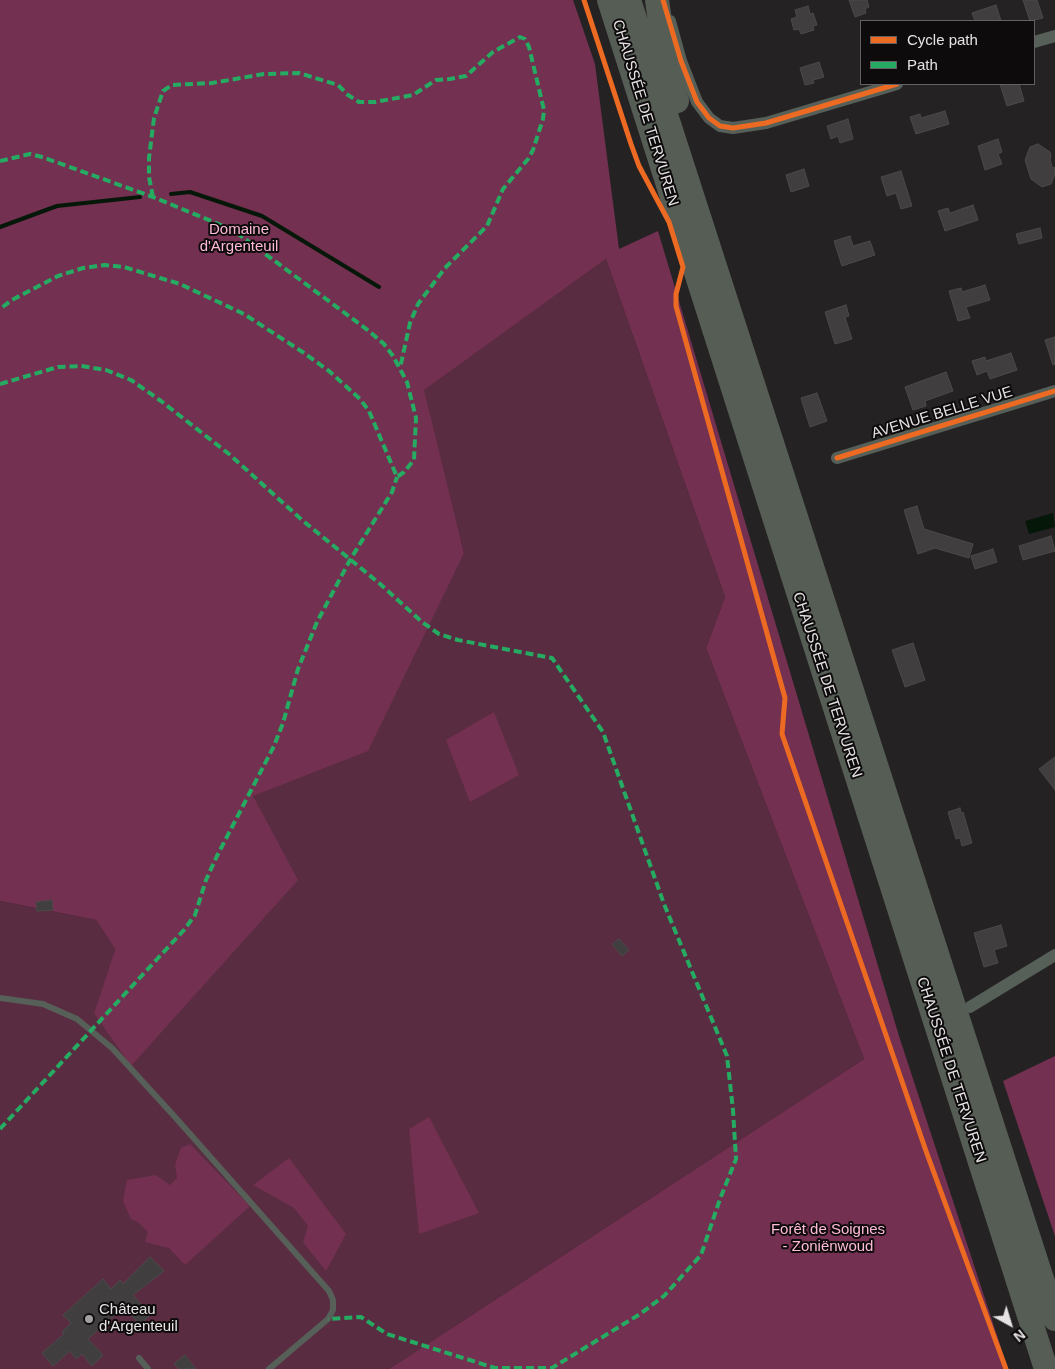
<!DOCTYPE html>
<meta charset="utf-8">
<style>
body{margin:0}
#map{position:relative;width:1055px;height:1369px;overflow:hidden;background:#252223;font-family:Helvetica,sans-serif}
canvas{display:block}
.legend{position:absolute;left:860px;top:20px;width:175px;height:65px;box-sizing:border-box;background:#0e0b0c;border:1px solid #656163;margin:0;padding:6px 9px;list-style:none;font-size:15px;color:#e7e3e5}
.legend li{display:flex;align-items:center;gap:10px;height:25px}
.legend b{width:25px;border:1px solid #656163}
.north{position:absolute;left:985px;top:1299px;width:50px;height:50px;-webkit-text-stroke:4px #0e0b0c;paint-order:stroke;rotate:141deg;font-size:14px;font-weight:700;line-height:20px;text-align:center;color:#e7e3e5}
.north::after{content:'';display:block;margin:auto;width:18px;height:22px;background:#e7e3e5;clip-path:polygon(50% 0,100% 100%,50% 72%,0 100%)}
</style>
<div id="map">
<canvas width="1055" height="1369"></canvas>
<ul class="legend">
<li><b style="height:6px;background:#ed6a23"></b>Cycle path</li>
<li><b style="height:6px;background:#26ab63"></b>Path</li>
</ul>
<div class="north">N</div>
</div>
<script>
const context = document.querySelector('canvas').getContext('2d');
context.lineJoin = 'round';
function fill(path, color) {
  context.fillStyle = color;
  context.fill(path, 'evenodd');
}
function toPath(rows) {
  const path = new Path2D();
  for (const r of rows) {
    path.moveTo(r[0], r[1]);
    for (let i = 2; i < r.length; i += 2) path.lineTo(r[i], r[i + 1]);
  }
  return path;
}
function trace(path, color, width, dash) {
  context.strokeStyle = color;
  context.lineWidth = width;
  context.lineCap = dash ? 'butt' : 'round';
  context.setLineDash(dash || []);
  context.stroke(path);
}
function label(font, color, halo, rows, align = 'center') {
  context.font = font + ' Helvetica,sans-serif';
  context.lineWidth = 4;
  context.setLineDash([]);
  context.textBaseline = 'middle';
  context.strokeStyle = halo;
  context.fillStyle = color;
  for (const [text, x, y, turn = 0] of rows) {
    context.save();
    context.translate(x, y);
    context.rotate((+turn || 0) * Math.PI / 180);
    context.textAlign = isNaN(turn) ? turn : align;
    if (halo) context.strokeText(text, 0, 0);
    context.fillText(text, 0, 0);
    context.restore();
  }
}
fill(toPath([
 [606,259,725,597,706,648,864,1059,389,1369,0,1369,0,901,96,920,115,949,94,1013,253,796,464,553,423,390]
]), '#592c41');
fill(toPath([
 [0,0,573,0,595,64,619,249,658,231,899,1036,1008,1369,389,1369,864,1059,706,648,725,597,606,259,424,390,464,553,368,751,253,796,298,880,131,1066,94,1013,115,949,96,920,0,901],
 [494,712,519,775,470,802,446,740],
 [1055,1056,1055,1236,1003,1081],
 [429,1117,479,1213,419,1234,409,1129],
 [190,1144,250,1206,185,1265,169,1248,145,1242,148,1232,138,1222,131,1219,123,1201,127,1180,156,1175,170,1185,177,1178,175,1165,181,1148],
 [289,1158,346,1234,326,1271,303,1242,308,1226,294,1208,253,1185]
]), '#733050');
fill(toPath([
 [1053,513,1055,527,1029,534,1025,521]
]), '#051708');
trace(toPath([
 [171,194,190,192,262,216,379,287],
 [0,227,57,206,140,197]
]), '#051708', 4);
const building = toPath([
 [849,0,867,0,869,7,865,9,866,13,855,17,849,0],
 [1023,0,1037,0,1043,18,1030,21,1023,0],
 [996,5,1001,21,975,21,972,13,996,5],
 [808,6,810,14,813,13,817,25,813,26,814,30,801,34,799,29,794,30,791,19,797,17,795,10,808,6],
 [819,62,824,77,813,80,814,83,805,85,800,68,819,62],
 [1000,84,1019,84,1024,101,1007,106,1000,84],
 [945,111,949,124,916,134,910,117,920,114,921,118,945,111],
 [848,119,853,139,840,143,838,136,831,139,827,126,848,119],
 [998,139,1002,152,998,154,1002,164,985,170,978,146,998,139],
 [1038,144,1050,152,1051,156,1050,159,1052,167,1055,168,1055,174,1051,184,1042,187,1031,179,1025,160,1030,147,1038,144],
 [804,169,809,186,791,192,786,175,804,169],
 [901,171,912,206,901,209,896,193,887,196,881,177,901,171],
 [973,205,978,220,945,231,938,211,948,208,950,213,973,205],
 [1040,228,1042,238,1019,244,1016,234,1040,228],
 [850,236,853,246,870,241,875,255,842,266,834,241,850,236],
 [985,285,990,300,966,307,970,318,958,321,949,291,961,288,962,292,985,285],
 [846,305,849,316,845,317,852,339,835,344,825,312,846,305],
 [1055,337,1055,364,1053,365,1045,340,1055,337],
 [1011,353,1017,370,990,379,987,371,977,375,972,361,985,357,986,361,1011,353],
 [946,372,953,391,925,401,926,406,913,410,905,387,946,372],
 [817,393,827,421,810,427,801,398,817,393],
 [917,506,924,529,973,544,969,558,935,548,918,554,904,510,917,506],
 [1051,536,1055,551,1023,560,1019,546,1051,536],
 [993,549,997,562,975,569,971,556,993,549],
 [913,643,925,680,905,687,892,650,913,643],
 [1055,757,1055,790,1039,769,1055,757],
 [960,808,961,813,963,812,972,843,962,846,960,838,956,839,948,812,960,808],
 [52,900,53,910,37,911,36,902,52,900],
 [1001,925,1007,946,994,950,998,963,984,967,974,933,1001,925],
 [619,939,629,950,622,956,612,944,619,939],
 [150,1257,164,1271,133,1295,150,1315,140,1325,124,1307,88,1339,103,1355,92,1366,82,1354,76,1359,70,1351,53,1366,42,1353,64,1334,62,1332,71,1323,63,1315,103,1279,111,1289,120,1280,123,1284,150,1257],
 [185,1355,196,1369,179,1369,174,1364,185,1355]
]);
fill(building, '#413e3f');
trace(building, '#4b494a', 1);
trace(toPath([
 [0,998,43,1004,77,1019,112,1048,175,1117,329,1291,333,1300,333,1310,328,1319,269,1369],
 [139,1358,148,1369]
]), '#565f58', 6);
trace(toPath([
 [670,21,681,61,697,102,709,118,720,126,733,128,766,123,897,84],
 [1034,42,1055,36],
 [837,458,1055,391],
 [970,1007,1055,955]
]), '#565f58', 12);
trace(toPath([
 [609,0,1046,1369],
 [629,0,1055,1319],
 [657,0,664,49,677,101]
]), '#555d55', 24);
trace(toPath([
 [0,161,30,154,42,157,153,197,233,230,369,331,384,344,393,356,407,382,416,418,414,460,404,472,397,477,369,411,360,399,329,371,301,351,244,314,180,284,124,267,105,265,83,268,58,276,12,300,0,309],
 [153,197,149,177,149,158,154,118,163,91,172,85,212,83,264,74,299,73,338,85,348,95,359,102,375,102,413,95,436,80,450,79,466,76,493,52,520,37,525,39,529,47,544,110,543,119,533,150,528,159,503,189,487,226,445,268,418,304,410,323,400,368],
 [0,384,58,367,81,366,106,370,131,380,161,401,229,454,302,520,379,583,422,622,439,634,458,640,552,658,603,732,664,904,727,1056,733,1110,736,1159,720,1199,701,1255,664,1296,640,1314,552,1368,495,1368,387,1334,361,1317,328,1319],
 [0,1129,184,930,195,915,206,880,217,856,274,746,283,723,298,669,317,622,350,560,392,492,397,477]
]), '#26ab63', 4, [8, 4]);
trace(toPath([
 [584,0,631,144,639,166,669,222,683,267,676,294,676,306,785,698,782,734,926,1151,1006,1369],
 [663,0,681,61,697,102,709,118,720,126,733,128,766,123,897,84],
 [837,458,1055,391]
]), '#ed6a23', 5);
for (const [x, y, r, color] of [
 [89,1319,5,"#a39fa1"]
]) {
  const dot = new Path2D();
  dot.arc(x, y, r, 0, 2 * Math.PI);
  context.fillStyle = color;
  context.fill(dot);
  trace(dot, '#0e0b0c', 2);
}
label('15px', '#e7e3e5', '#0e0b0c', [
 ["CHAUSSÉE DE TERVUREN",645,113,73],
 ["AVENUE BELLE VUE",942,413,-17],
 ["CHAUSSÉE DE TERVUREN",827,685,72],
 ["CHAUSSÉE DE TERVUREN",951,1070,72]
]);
label('15px', '#ffbad7', '#0e0b0c', [
 ["Domaine",239,230],
 ["d'Argenteuil",239,247],
 ["Forêt de Soignes",828,1230],
 ["- Zoniënwoud",828,1247]
]);
label('15px', '#e7e3e5', '#0e0b0c', [
 ["Château",99,1310],
 ["d'Argenteuil",99,1327]
], 'left');
</script>
